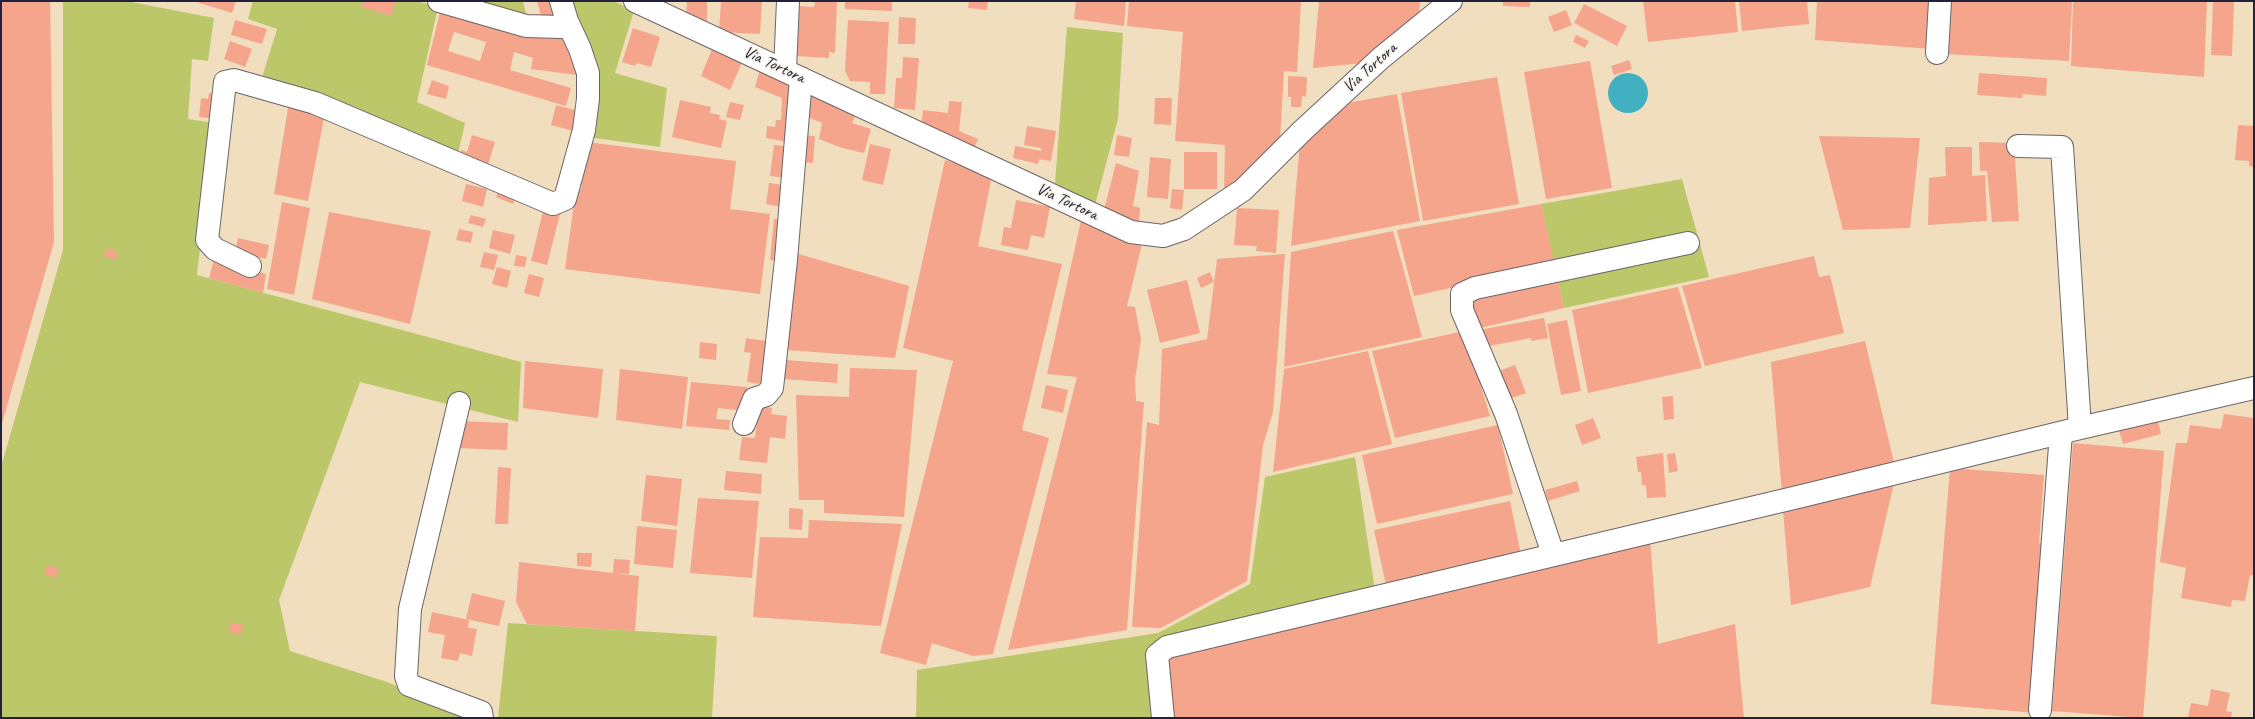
<!DOCTYPE html>
<style>
body{margin:0}
#map{position:relative;width:2255px;height:719px;overflow:hidden;background:#f1debe;font-family:Caveat,sans-serif}
canvas{display:block}
.frame{position:absolute;inset:0;border:2px solid #22223b;pointer-events:none}
</style>
<div id="map">
<canvas width="2255" height="719"></canvas>
<div class="frame"></div>
</div>
<script>
const context = document.querySelector('canvas').getContext('2d');
context.lineJoin = 'round';
function fill(path, color) {
  context.fillStyle = color;
  context.fill(path, 'evenodd');
}
function toPath(rows) {
  const path = new Path2D();
  for (const r of rows) {
    if (r.length === 3) {
      path.moveTo(r[0] + r[2], r[1]);
      path.arc(r[0], r[1], r[2], 0, 2 * Math.PI);
      continue;
    }
    path.moveTo(r[0], r[1]);
    for (let i = 2; i < r.length; i += 2) path.lineTo(r[i], r[i + 1]);
  }
  return path;
}
function trace(path, color, width, dash) {
  context.strokeStyle = color;
  context.lineWidth = width;
  context.lineCap = dash ? 'butt' : 'round';
  context.setLineDash(dash || []);
  context.stroke(path);
}
function label(font, color, halo, rows, align = 'center') {
  context.font = font + ' Caveat,sans-serif';
  context.lineWidth = 3;
  context.setLineDash([]);
  context.textBaseline = 'middle';
  context.strokeStyle = halo;
  context.fillStyle = color;
  for (const [text, x, y, turn = 0] of rows) {
    context.save();
    context.translate(x, y);
    context.rotate((+turn || 0) * Math.PI / 180);
    context.textAlign = isNaN(turn) ? turn : align;
    if (halo) context.strokeText(text, 0, 0);
    context.fillText(text, 0, 0);
    context.restore();
  }
}
fill(toPath([
 [63,1,126,1,214,18,208,61,192,59,188,119,214,123,197,275,521,362,518,422,360,382,279,600,290,651,387,682,472,718,1,718,1,467,63,250],
 [253,1,416,1,438,7,417,102,465,123,456,162,261,81,277,29,248,19],
 [455,1,523,1,528,23],
 [567,1,614,1,634,11,615,73,667,88,660,147,587,137],
 [1067,27,1123,33,1118,119,1095,205,1055,183],
 [1682,179,1709,277,1564,308,1541,204],
 [1355,457,1375,590,1158,718,916,718,917,670,1158,633,1250,584,1265,477],
 [508,623,717,636,712,718,498,718]
]), '#bbc769');
fill(toPath([
 [1628,93,20]
]), '#43b0c1');
fill(toPath([
 [1,1,50,1,54,242,1,427],
 [193,1,236,1,232,13],
 [363,1,396,1,391,16,362,7],
 [537,1,554,1,560,18,543,23],
 [687,1,707,1,707,25,686,18],
 [721,1,762,1,760,34,719,32],
 [815,1,837,1,835,53,829,52,829,58,796,56,799,6,814,7],
 [845,1,892,1,892,11,845,9],
 [969,1,988,1,987,10,968,8],
 [1076,1,1126,1,1124,26,1074,19],
 [1129,1,1301,1,1297,72,1284,71,1280,140,1224,194,1225,145,1175,141,1183,32,1127,26],
 [1319,1,1420,1,1419,16,1363,63,1313,68],
 [1503,1,1530,1,1530,7,1503,6],
 [1643,1,1735,1,1738,32,1648,42],
 [1739,1,1807,1,1809,24,1742,31],
 [1817,1,1934,1,1931,49,1815,40],
 [1949,1,2072,1,2069,61,1946,54],
 [2073,1,2207,1,2204,77,2071,66],
 [2213,1,2234,1,2232,56,2211,55],
 [1584,4,1627,26,1617,46,1574,23],
 [441,8,538,37,574,39,584,76,531,69,533,58,514,52,510,70,571,88,566,106,427,65],
 [454,32,486,42,480,61,448,51],
 [1566,10,1572,25,1554,32,1548,17],
 [899,17,916,18,915,44,898,44],
 [235,20,267,29,262,44,231,35],
 [848,20,889,22,885,94,870,94,870,82,850,81,845,71],
 [633,28,660,37,651,67,637,63,635,66,622,62],
 [1576,35,1589,41,1585,48,1573,42],
 [230,41,252,49,245,67,224,59],
 [714,44,744,58,730,90,701,76],
 [903,57,919,58,915,110,894,108,896,78,902,78],
 [1629,60,1632,69,1614,75,1611,66],
 [1590,61,1612,188,1546,199,1524,72],
 [761,66,797,81,792,143,766,138,767,126,775,127,776,120,781,120,782,98,755,87],
 [1979,73,2047,78,2046,96,2023,94,2022,98,1977,95],
 [1288,76,1307,77,1306,97,1302,96,1301,107,1291,107,1291,97,1288,97],
 [1497,77,1519,204,1423,221,1401,93],
 [432,80,449,86,446,99,427,94],
 [805,87,857,112,852,123,871,129,864,153,842,148,819,139,822,123,803,115],
 [209,93,218,94,216,119,199,117,201,98,208,99],
 [1397,94,1420,221,1291,246,1300,142,1341,104],
 [1155,98,1172,98,1171,125,1154,124],
 [680,100,711,107,710,113,720,115,719,119,727,121,721,148,672,137],
 [949,101,962,102,959,131,978,139,973,151,921,129,923,110,948,113],
 [289,102,325,113,308,201,274,194],
 [730,102,744,105,740,120,726,117],
 [556,105,582,112,577,132,551,125],
 [2238,125,2254,126,2254,167,2249,166,2249,161,2235,160],
 [1027,126,1056,131,1051,161,1039,159,1038,164,1013,158,1015,146,1041,151,1041,148,1024,145],
 [472,135,495,142,486,171,458,162,461,150,467,152],
 [801,135,815,136,813,163,799,162],
 [1117,135,1132,138,1129,157,1114,155],
 [1819,136,1920,138,1910,228,1843,230],
 [587,142,736,161,730,209,770,214,760,294,565,269,576,189,581,190],
 [1979,142,2014,143,2019,221,1992,222,1987,171,1980,171],
 [870,144,891,149,883,185,862,180],
 [774,145,791,147,788,178,770,176],
 [1945,147,1972,147,1972,176,1985,175,1987,221,1928,225,1929,178,1946,176],
 [1184,152,1217,152,1217,189,1184,189],
 [1150,157,1171,159,1168,199,1147,197],
 [945,160,992,175,978,246,1062,264,1022,430,1049,438,993,654,973,656,932,643,926,665,880,653,953,361,903,348],
 [1116,163,1139,171,1133,206,1140,208,1139,224,1104,210],
 [769,183,785,185,782,207,766,204],
 [466,184,487,189,483,207,462,201],
 [499,189,516,195,513,204,496,197],
 [1172,189,1184,190,1182,210,1170,208],
 [1016,200,1050,207,1044,238,1031,235,1028,250,1001,245,1004,227,1011,228],
 [282,202,310,208,294,295,267,289],
 [1541,204,1555,265,1414,296,1397,230],
 [544,207,560,214,547,265,531,261],
 [1237,208,1279,210,1276,253,1256,251,1257,246,1234,245],
 [329,212,431,231,410,324,312,299],
 [471,215,486,219,483,227,468,223],
 [1082,216,1143,240,1127,306,1135,307,1141,339,1135,380,1136,401,1144,402,1127,630,1008,650,1077,377,1047,374],
 [774,219,785,220,781,261,770,260],
 [459,229,473,232,471,243,456,240],
 [493,230,515,235,510,254,489,248],
 [1393,231,1422,337,1284,367,1291,252],
 [238,238,269,245,266,259,235,252],
 [106,248,118,252,116,260,104,256],
 [484,252,498,255,494,270,480,267],
 [795,253,909,286,895,358,786,350],
 [1285,254,1273,412,1263,445,1247,581,1161,628,1132,627,1147,422,1159,425,1162,349,1207,339,1217,259],
 [516,255,527,257,525,267,514,266],
 [1814,256,1819,277,1830,275,1844,333,1705,366,1682,286],
 [214,259,266,274,263,293,209,278],
 [497,267,511,271,507,288,492,284],
 [1210,272,1214,282,1201,288,1197,278],
 [529,274,544,278,539,297,524,293],
 [1557,276,1564,308,1476,329,1470,296],
 [1187,280,1200,333,1160,343,1147,290],
 [1678,287,1702,368,1588,393,1572,310],
 [1544,318,1548,338,1531,341,1531,338,1489,346,1488,340,1482,341,1479,330],
 [1567,320,1581,391,1561,395,1547,324],
 [1464,331,1490,416,1395,438,1372,351],
 [746,338,772,342,766,385,747,382,751,353,744,352],
 [1865,341,1895,467,1782,494,1771,362],
 [700,342,717,344,716,360,699,358],
 [1368,351,1392,444,1273,472,1284,369],
 [786,360,838,364,837,383,784,379],
 [525,361,603,369,598,418,523,408],
 [1515,365,1526,393,1510,399,1499,371],
 [850,368,917,370,904,517,824,513,824,500,799,500,796,395,849,397],
 [620,369,688,377,682,429,616,420],
 [691,382,747,387,745,411,718,408,716,419,730,420,729,430,686,426],
 [1046,385,1068,390,1063,413,1041,408],
 [1673,396,1674,419,1664,420,1662,397],
 [759,406,772,408,771,414,787,416,785,439,770,437,767,463,739,460,742,437,755,438],
 [2224,414,2254,418,2254,575,2250,575,2245,601,2232,600,2231,607,2181,598,2186,568,2160,562,2176,443,2187,443,2190,425,2221,429],
 [2157,417,2161,434,2123,444,2118,427],
 [1593,418,1601,438,1582,445,1575,425],
 [457,421,508,423,507,450,456,448],
 [1498,425,1513,494,1377,524,1362,455],
 [2073,443,2164,451,2143,718,2052,711],
 [1663,453,1666,497,1647,498,1646,485,1642,485,1641,472,1638,472,1636,457],
 [1675,453,1678,471,1669,473,1667,454],
 [498,467,511,468,508,524,495,524],
 [1950,468,2044,475,2039,543,2048,544,2035,713,1931,704],
 [726,471,762,474,761,494,724,490],
 [646,475,682,479,677,526,641,521],
 [1577,481,1580,491,1548,501,1545,490],
 [1894,483,1870,587,1791,605,1783,510],
 [698,498,759,501,752,578,690,573],
 [1510,501,1521,555,1386,585,1374,530],
 [789,508,803,509,802,530,789,529],
 [809,520,902,524,881,626,753,617,760,537,808,538],
 [637,526,677,530,673,568,634,564],
 [1650,537,1658,644,1735,624,1744,718,1170,718,1164,655],
 [577,553,592,553,591,567,577,566],
 [614,559,630,560,629,574,613,573],
 [519,562,639,576,635,631,527,624,516,602],
 [47,565,59,569,56,578,44,574],
 [472,593,505,601,499,626,466,619],
 [432,612,469,620,468,628,477,629,472,656,460,653,458,661,441,658,445,635,428,632],
 [231,622,243,624,241,635,229,632],
 [2211,689,2230,693,2226,711,2232,712,2231,718,2188,718,2191,703,2208,706]
]), '#f4a58c');
const minor = toPath([
 [439,1,526,26,562,27,567,21,561,1],
 [635,1,1131,232,1163,236,1184,229,1243,190,1302,131,1381,58,1451,1],
 [1937,53,1940,1],
 [785,70,788,1],
 [2018,146,2062,147,2080,428],
 [250,266,215,249,207,240,225,82,234,80,315,103,553,204,565,199,584,130,588,99,588,73,580,49,567,21],
 [459,403,410,609,406,676,409,685,481,712,482,718],
 [744,424,754,399,766,395,772,388,786,260,801,78],
 [1553,554,1506,414,1462,310,1462,294,1475,288,1688,243],
 [2040,710,2061,433],
 [1163,718,1157,655,1167,647,1802,496,2080,428,2254,388]
]);
trace(minor, '#6a6469', 24);
trace(minor, '#fff', 22);
label('17px', '#22223b', '#f7f3e8', [
 ["Via Tortora",774,65,25],
 ["Via Tortora",1370,68,-42],
 ["Via Tortora",1067,202,25]
]);
</script>
